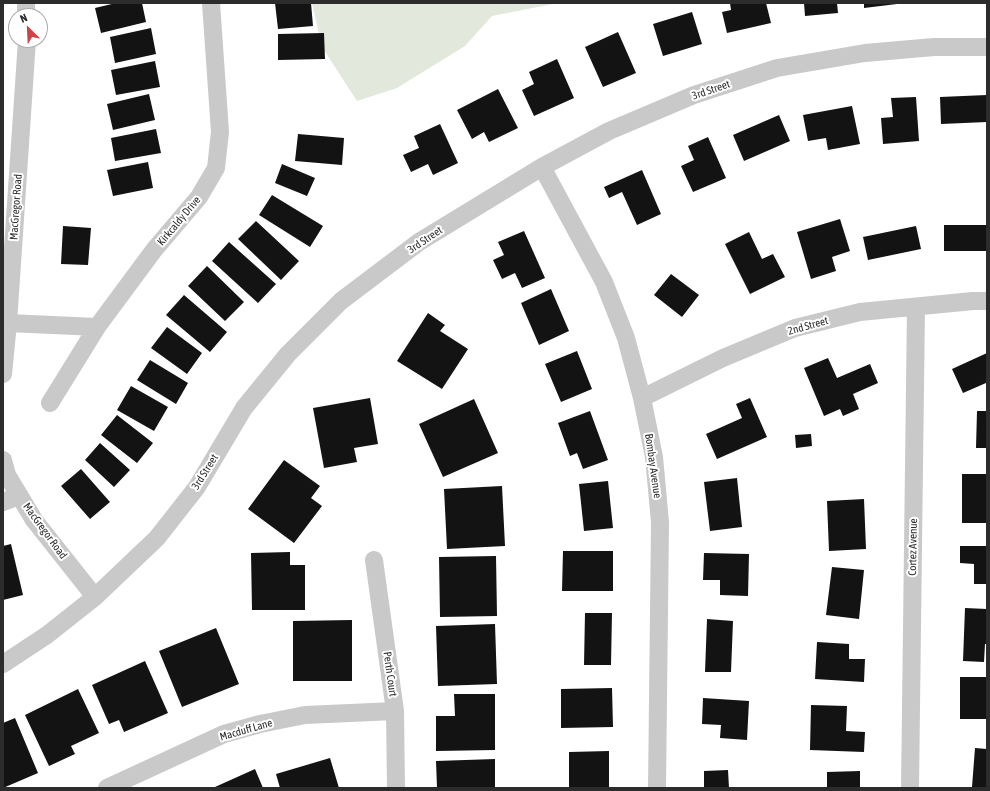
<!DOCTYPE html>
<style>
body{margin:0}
#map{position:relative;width:990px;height:791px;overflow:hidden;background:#fff;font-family:"Asap Condensed",sans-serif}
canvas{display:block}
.frame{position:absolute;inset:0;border:4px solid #2c2c2c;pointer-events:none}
.north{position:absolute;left:8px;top:8px;width:40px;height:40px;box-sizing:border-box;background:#fff;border:1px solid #ababab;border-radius:50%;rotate:336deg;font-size:11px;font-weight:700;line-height:16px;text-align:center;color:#2c2c2c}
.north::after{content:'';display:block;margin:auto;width:14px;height:18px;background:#d14046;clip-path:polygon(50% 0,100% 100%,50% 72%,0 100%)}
</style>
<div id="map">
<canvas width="990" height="791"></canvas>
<div class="frame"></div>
<div class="north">N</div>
</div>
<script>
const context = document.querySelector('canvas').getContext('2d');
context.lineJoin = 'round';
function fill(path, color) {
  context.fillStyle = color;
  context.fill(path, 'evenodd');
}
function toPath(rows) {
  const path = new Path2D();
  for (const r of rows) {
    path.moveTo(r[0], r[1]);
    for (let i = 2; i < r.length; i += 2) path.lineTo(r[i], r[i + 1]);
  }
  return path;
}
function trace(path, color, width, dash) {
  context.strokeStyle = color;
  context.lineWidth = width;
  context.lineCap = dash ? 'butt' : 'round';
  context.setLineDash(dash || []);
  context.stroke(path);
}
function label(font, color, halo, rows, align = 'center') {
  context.font = font + ' "Asap Condensed",sans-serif';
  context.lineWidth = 4;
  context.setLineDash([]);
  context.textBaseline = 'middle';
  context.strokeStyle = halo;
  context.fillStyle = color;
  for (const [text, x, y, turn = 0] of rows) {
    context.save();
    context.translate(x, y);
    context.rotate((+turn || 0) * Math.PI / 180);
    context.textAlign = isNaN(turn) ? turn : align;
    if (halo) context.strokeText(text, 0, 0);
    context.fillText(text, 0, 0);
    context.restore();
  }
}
fill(toPath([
 [312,3,558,3,492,16,465,46,397,88,357,101,322,47]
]), '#e2e8db');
fill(toPath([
 [116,3,142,3,146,22,101,33,95,8],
 [275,3,311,3,313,26,278,29],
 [730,3,766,3,771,23,727,33,722,12,731,10],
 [804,3,837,3,838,13,805,16],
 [864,3,897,3,897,4,864,8],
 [692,12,702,44,663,56,653,24],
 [151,28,156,54,115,63,110,37],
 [618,32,636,73,603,87,585,47],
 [324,33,325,59,278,60,278,34],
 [557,59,574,98,534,116,522,90,534,84,529,72],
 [155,61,160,87,116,95,111,70],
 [498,89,518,128,489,142,484,132,472,139,457,110],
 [149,94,155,120,113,130,107,104],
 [987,95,987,122,941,124,940,97],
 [916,97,919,141,883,144,881,118,893,117,891,98],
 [852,106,860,144,828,150,826,138,808,141,803,115],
 [779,115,790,141,744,161,733,135],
 [440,124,458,163,433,175,428,164,411,172,403,155,419,148,414,136],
 [156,129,161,153,115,161,111,138],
 [298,134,344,138,342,165,295,161],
 [708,137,726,178,693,192,681,166,694,160,688,146],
 [148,162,153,188,113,196,107,170],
 [282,164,315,178,307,196,275,183],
 [642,170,661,214,637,225,622,192,609,198,604,187],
 [272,195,323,226,310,247,259,215],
 [840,219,850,251,832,257,836,271,811,279,797,232],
 [256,221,299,261,281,280,238,239],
 [944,225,987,225,987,251,944,251],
 [63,226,91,228,88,265,61,264],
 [916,226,921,249,868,260,863,237],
 [524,231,545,278,522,288,515,273,502,279,493,260,504,255,498,242],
 [749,232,762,259,773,254,785,277,750,294,725,244],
 [229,242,276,284,258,303,212,261],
 [207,266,244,302,225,321,188,286],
 [671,274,699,295,682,317,654,295],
 [551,289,569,331,539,345,521,303],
 [184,295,227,332,210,352,166,315],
 [428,313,445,325,440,331,468,349,442,389,397,361],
 [167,327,202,353,187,374,151,348],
 [577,351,592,389,561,402,545,364],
 [987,353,987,386,986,383,963,393,952,369],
 [828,358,837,378,870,364,878,383,853,394,859,409,843,416,840,409,824,416,804,368],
 [150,360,188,383,176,404,137,380],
 [131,386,168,407,154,431,117,410],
 [370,398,378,444,354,448,357,462,324,468,313,408],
 [750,398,767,437,717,459,706,434,742,418,736,404],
 [474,399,498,453,443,477,419,424],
 [590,411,608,460,583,469,577,453,570,456,558,423],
 [977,411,987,411,987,448,976,448],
 [117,415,153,443,137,463,101,435],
 [811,434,812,446,796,448,795,435],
 [100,443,130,470,114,487,85,460],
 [284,460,320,486,311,498,322,506,294,543,248,509],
 [81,469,110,502,90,519,61,486],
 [962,474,987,474,987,523,962,523],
 [737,478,742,527,710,531,704,482],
 [608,481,613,528,584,531,579,484],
 [502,486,505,546,447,549,444,489],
 [864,499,866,549,829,551,827,501],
 [11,544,23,595,3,600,3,546],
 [960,546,987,546,987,584,974,584,974,564,960,563],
 [563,551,613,551,613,591,562,591],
 [290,552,290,565,305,565,305,610,252,610,251,553],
 [704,553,749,554,748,596,720,595,720,580,703,580],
 [496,556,497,616,440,617,439,557],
 [832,567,864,570,859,619,826,615],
 [965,608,987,609,987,644,985,644,984,662,963,661],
 [585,613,612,613,611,665,584,665],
 [707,619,733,621,731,672,705,672],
 [352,620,352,681,293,681,293,621],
 [495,624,497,684,438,686,436,626],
 [216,628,239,684,182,707,159,651],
 [817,642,849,644,849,659,865,659,864,682,815,679],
 [145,661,168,713,124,732,119,720,109,724,92,685],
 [960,677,987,677,987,719,960,719],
 [612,688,613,727,561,728,561,689],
 [78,689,99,733,71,746,75,754,49,766,25,715],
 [454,694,495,694,495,750,436,751,436,716,455,716],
 [703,698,749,701,747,740,720,738,721,725,702,724],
 [811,705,847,706,846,731,865,732,864,752,810,750],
 [15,718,38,773,3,788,3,723],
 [975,748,987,749,987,788,972,787],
 [609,751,609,788,569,788,569,752],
 [330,758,339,788,280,788,276,774],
 [495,759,495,788,437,788,436,761],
 [255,769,263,788,216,788,215,787],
 [728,770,729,788,704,788,704,771],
 [860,771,860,788,827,788,827,772]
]), '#131313');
trace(toPath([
 [26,3,26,16],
 [542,167,604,282,626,338,642,398,654,457,660,522,657,788],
 [8,323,97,327],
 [3,374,8,323,27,40],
 [642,398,723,358,795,328,860,312,973,301,987,301],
 [50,403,97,327,154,250,199,197,216,168,220,132,211,3],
 [3,460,7,475,34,520,95,597],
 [3,502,19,496],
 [374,560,395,711,396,788],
 [3,664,47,635,95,597,157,538,197,487,244,408,288,354,341,301,419,242,542,167,609,131,694,95,777,68,865,53,934,47,987,47],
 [107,788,224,734,260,724,305,715,395,711],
 [910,788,916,307]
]), '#c9c9c9', 18);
label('11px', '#2c2c2c', '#fff', [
 ["3rd Street",711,90,-19],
 ["MacGregor Road",16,207,-86],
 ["Kirkcaldy Drive",179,221,-50],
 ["3rd Street",425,240,-34],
 ["2nd Street",808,326,-16],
 ["Bombay Avenue",653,466,82],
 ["3rd Street",205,472,-58],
 ["MacGregor Road",45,531,54],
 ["Cortez Avenue",913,547,-89],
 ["Perth Court",390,674,82],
 ["Macduff Lane",246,730,-16]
]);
</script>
